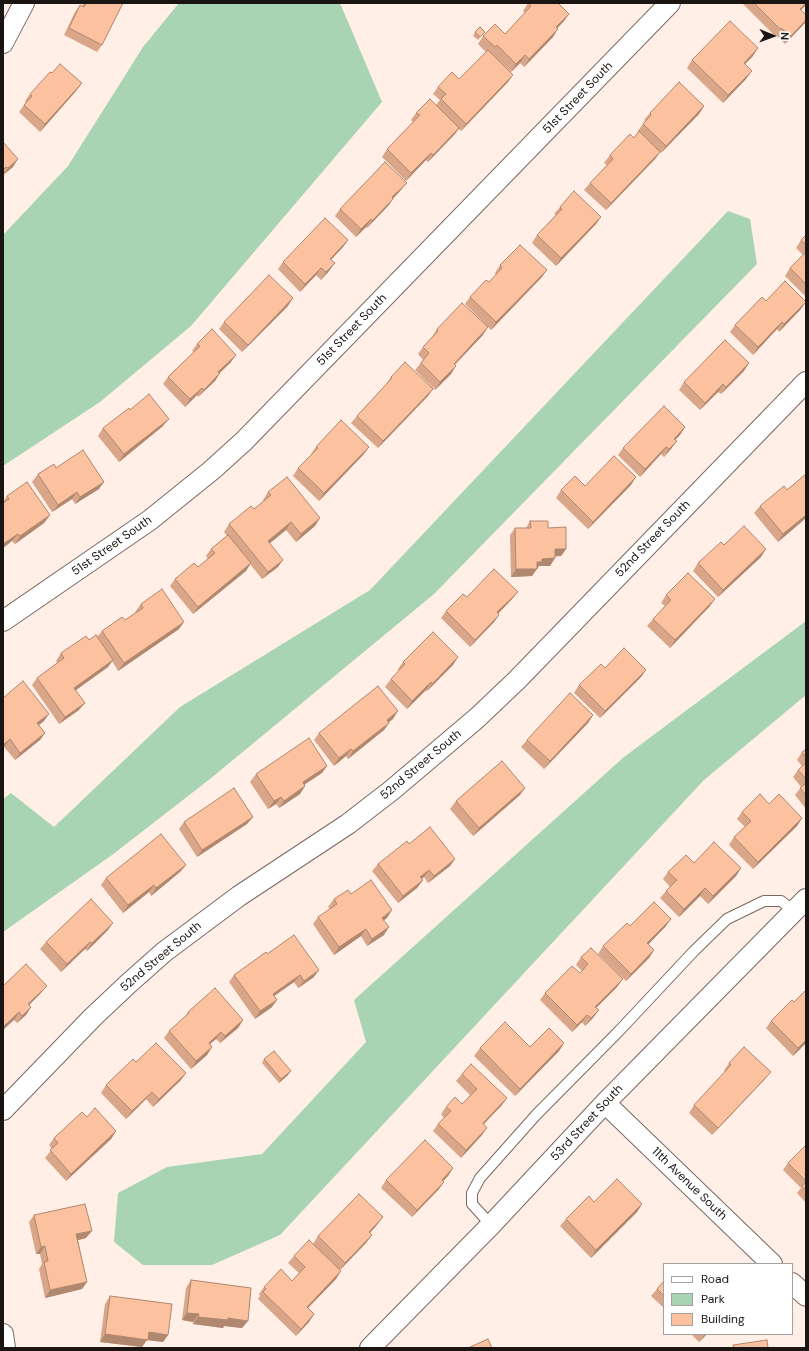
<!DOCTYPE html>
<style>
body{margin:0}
#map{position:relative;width:809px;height:1351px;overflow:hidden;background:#ffefe7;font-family:"DM Sans",sans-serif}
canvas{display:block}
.frame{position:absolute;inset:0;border:4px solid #1a1512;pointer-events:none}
.legend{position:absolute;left:663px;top:1263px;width:130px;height:72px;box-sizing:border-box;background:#fff;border:1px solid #a3a1a0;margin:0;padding:5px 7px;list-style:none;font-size:12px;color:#1a1512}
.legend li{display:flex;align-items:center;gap:8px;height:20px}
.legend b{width:20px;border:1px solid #a3a1a0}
.north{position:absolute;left:753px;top:16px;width:40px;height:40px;-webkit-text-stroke:3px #fff;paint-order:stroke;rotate:91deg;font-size:11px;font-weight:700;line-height:16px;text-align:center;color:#1a1512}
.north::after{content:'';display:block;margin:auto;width:14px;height:18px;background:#1a1512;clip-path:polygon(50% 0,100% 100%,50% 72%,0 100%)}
</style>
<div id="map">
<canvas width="809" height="1351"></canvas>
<div class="frame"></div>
<ul class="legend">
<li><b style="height:5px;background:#fff"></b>Road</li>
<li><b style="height:11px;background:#a8d4b3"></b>Park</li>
<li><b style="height:11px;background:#fcc19f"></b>Building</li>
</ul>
<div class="north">N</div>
</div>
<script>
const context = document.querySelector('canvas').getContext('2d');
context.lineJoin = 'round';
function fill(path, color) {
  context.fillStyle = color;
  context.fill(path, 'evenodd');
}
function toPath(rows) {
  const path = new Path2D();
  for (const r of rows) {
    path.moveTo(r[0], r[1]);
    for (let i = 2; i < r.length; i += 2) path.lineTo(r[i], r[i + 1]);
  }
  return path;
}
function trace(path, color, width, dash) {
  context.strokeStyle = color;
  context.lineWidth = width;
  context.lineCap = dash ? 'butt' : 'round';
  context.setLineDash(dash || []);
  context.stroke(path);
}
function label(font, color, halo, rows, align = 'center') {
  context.font = font + ' "DM Sans",sans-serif';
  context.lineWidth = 4;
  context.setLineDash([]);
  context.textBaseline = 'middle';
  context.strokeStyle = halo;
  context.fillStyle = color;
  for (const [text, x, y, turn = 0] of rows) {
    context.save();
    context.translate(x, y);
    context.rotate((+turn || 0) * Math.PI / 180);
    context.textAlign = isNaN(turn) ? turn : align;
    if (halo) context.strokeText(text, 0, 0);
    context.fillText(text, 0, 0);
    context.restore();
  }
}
fill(toPath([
 [179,3,340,3,382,102,191,326,100,402,3,466,3,235,68,166,143,47],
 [728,211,750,219,757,264,434,594,210,779,112,855,3,932,3,799,11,793,54,827,180,707,370,590],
 [806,621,806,695,704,780,280,1235,212,1265,143,1265,114,1242,118,1193,167,1167,262,1154,366,1042,354,1000,624,757]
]), '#a8d4b3');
const lane = toPath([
 [491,1225,472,1204,472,1193,480,1178,536,1115,619,1031,694,951,727,919,764,901,781,901,794,911]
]);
const street = toPath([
 [3,43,24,3],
 [3,621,150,520,212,470,244,441,670,3],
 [605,1103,772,1264],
 [3,1110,93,1017,128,984,164,952,239,896,348,824,392,790,477,718,517,680,806,382],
 [792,1283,806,1296],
 [3,1334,5,1348],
 [370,1348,491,1225,605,1103,806,899]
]);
trace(lane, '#786a63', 12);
trace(street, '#786a63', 22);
trace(lane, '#fff', 10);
trace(street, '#fff', 20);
fill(toPath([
 [84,3,123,3,102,45,97,52,64,35,75,12,80,5,82,6],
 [528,3,569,14,564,21,557,28,553,37,524,67,520,63,511,72,491,53,508,82,461,131,459,129,454,135,428,162,426,160,406,181,382,157,387,149,413,122,411,120,416,113,436,105,440,100,433,94,438,87,459,79,486,52,478,44,483,36,505,34,525,13,523,11],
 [742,3,806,3,801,10,803,25,785,44,776,35,775,36],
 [475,32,482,35,478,40,473,36],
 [753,56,745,64,746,79,723,103,687,68,692,60],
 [52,73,82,83,76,91,40,132,19,112,26,102,25,101,30,94],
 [704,106,699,114,661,153,660,152,655,159,606,210,584,190,590,183,607,165,604,163,610,155,634,138,639,132,638,131,645,121,644,120,650,113],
 [3,142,13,167,3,175],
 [401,190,393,198,388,206,367,228,366,227,356,237,335,216,340,209],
 [560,207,601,217,596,224,556,266,532,243,537,235,556,215,554,214],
 [806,235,806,297,785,276,790,268,803,255,796,248,801,240],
 [348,240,343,247,331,260,329,271,321,280,316,275,300,292,278,269,283,262],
 [500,265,547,270,541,278,491,330,465,304,470,297,489,282,496,275,495,273],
 [766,301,801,309,779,332,777,329,753,355,730,332,735,325],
 [288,306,242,352,219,329,224,322],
 [437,329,483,335,455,365,451,374,435,390,415,370,423,360,418,354,423,347,432,337],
 [197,344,231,362,220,373,215,381,198,397,197,395,185,407,163,384,168,377,194,352,192,351],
 [744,371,721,394,718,392,700,410,679,390,684,382],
 [391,377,428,396,378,448,351,423,357,416,386,385,386,384],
 [163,426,119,462,98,436,103,428],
 [685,427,680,435,675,440,671,449,664,457,661,454,640,477,618,455,623,448],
 [316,447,369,447,363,455,319,501,293,476,298,468,311,455,311,454],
 [56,468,99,489,75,504,72,499,52,512,32,482,38,474],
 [806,474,806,518,778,542,754,513,760,506,787,490],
 [631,485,588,529,556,498,561,490,585,486],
 [268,492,315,526,296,542,286,530,269,543,278,567,262,579,250,564,246,571,193,614,170,586,175,579,198,567,208,559,206,556,211,549,227,536,224,532,229,524,254,509,264,501,263,500],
 [7,496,50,515,44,523,15,544,12,541,3,548,3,502],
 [530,521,548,528,566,549,561,556,555,556,555,558,550,566,539,566,532,576,511,577,510,535,515,528,526,528],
 [724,545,761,557,718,597,693,571,698,563],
 [518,592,512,599,498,614,499,615,494,622,470,647,441,618,446,611,467,597],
 [666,595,710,606,670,648,647,626,653,619,665,606,661,603],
 [141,604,179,629,118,671,112,661,108,667,76,690,79,710,59,724,32,685,37,678,57,663,56,661,61,653,89,640,97,637,102,631,125,620,136,612,135,612],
 [403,662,453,665,427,691,426,690,407,709,385,687,391,679,399,671,398,669],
 [605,668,646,670,641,677,600,718,574,693,579,685],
 [3,698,44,721,39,725,45,733,40,740,15,760,4,747,3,748],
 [593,715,588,723,544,769,521,747,527,740],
 [393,719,389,722,384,730,348,759,346,756,334,766,314,740,319,733],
 [806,749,806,809,795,795,801,787,793,777,798,770,802,766,797,760,802,752],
 [322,773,304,785,305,786,300,794,279,808,276,804,268,809,250,782,256,774],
 [520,795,473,836,450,809,456,801],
 [769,804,802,818,797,826,753,869,729,845,734,837,745,827,737,819,742,812],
 [253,817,247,824,197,857,179,829,184,822],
 [455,859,450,866,428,883,424,877,422,879,423,880,417,888,398,903,372,871,378,864],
 [694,863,741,868,736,876,708,904,700,896,679,917,660,898,666,891,670,887,663,879,668,872],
 [186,865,180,872,151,896,149,892,123,913,101,885,106,878],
 [351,894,387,918,384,920,384,935,367,946,361,936,334,955,313,924,318,917,330,909,328,907,334,899],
 [630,926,666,926,648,944,654,950,649,958,626,981,598,954,603,946],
 [108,930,87,951,85,949,61,972,40,949,46,942],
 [267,954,314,977,298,988,294,982,274,996,272,1007,255,1019,229,982,234,975],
 [581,957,617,987,596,1008,593,1018,585,1026,582,1022,572,1032,540,1000,545,993,580,973,582,971,576,965],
 [3,986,41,993,29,1005,31,1007,26,1015,17,1023,14,1020],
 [806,990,806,1043,793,1056,766,1028,771,1021,794,1002],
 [188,1012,243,1020,238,1028,220,1043,216,1039,210,1044,212,1047,207,1055,191,1069,164,1038,169,1031,184,1018],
 [564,1043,559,1051,515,1096,474,1056,480,1048,530,1047],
 [264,1059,288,1075,279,1083,262,1063],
 [136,1062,181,1080,153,1107,146,1099,126,1119,101,1093,106,1085],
 [729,1063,765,1079,712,1135,689,1113,694,1105,725,1072,724,1071],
 [462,1074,502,1105,484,1124,482,1135,461,1158,433,1131,438,1124,444,1118,441,1114,446,1107,462,1104,470,1095,456,1081],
 [87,1117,116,1131,111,1139,66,1181,45,1158,52,1149,49,1145,54,1138],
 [806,1145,806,1203,797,1193,801,1188,783,1170,788,1163],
 [453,1168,448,1176,443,1181,439,1189,412,1217,381,1188,386,1180],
 [594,1202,642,1204,637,1212,591,1258,560,1226,566,1219],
 [34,1215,86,1238,78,1240,87,1282,82,1289,45,1298,39,1269,42,1264,40,1254,36,1254,29,1222],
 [377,1225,370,1233,366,1243,340,1270,336,1279,308,1308,314,1314,309,1322,296,1336,258,1299,260,1296,259,1294,264,1287,292,1281,299,1273,288,1263,294,1256,313,1244,318,1236],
 [191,1280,242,1328,224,1326,223,1328,193,1324,193,1322,182,1320,186,1288],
 [664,1281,664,1308,651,1296,657,1289],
 [110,1296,168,1335,163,1342,147,1340,142,1347,100,1342,105,1304],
 [691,1334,707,1334,699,1342]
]), '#d9a689');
fill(toPath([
 [806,3,806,5,795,16,800,9],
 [569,14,564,21,551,35,556,27],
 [806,20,806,22,803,25,785,44,791,36],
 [558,29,553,37,524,67,529,59],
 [758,48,753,56,738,71,744,63],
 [525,55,520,63,511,72,516,64],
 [752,71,746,79,723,103,728,95],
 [513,75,508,82,461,131,466,124],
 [82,83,76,91,40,132,45,124],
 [704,106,699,114,661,153,666,146],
 [459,128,454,135,428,162,433,155],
 [660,152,655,159,606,210,611,203],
 [431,153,426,160,406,181,411,173],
 [18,159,13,167,3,175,8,168],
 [407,183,401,190,387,205,392,197],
 [393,199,388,206,367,228,372,221],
 [601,217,596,224,556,266,561,258],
 [371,219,366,227,356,237,361,229],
 [348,240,343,247,325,266,330,259],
 [335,263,329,271,321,280,326,272],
 [321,268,316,275,300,292,305,284],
 [547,270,541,278,491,330,496,322],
 [293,298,288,306,242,352,248,345],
 [806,302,801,309,779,332,784,324],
 [782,322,777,329,753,355,758,347],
 [488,327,483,335,448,371,454,364],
 [236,355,231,362,213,379,218,372],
 [749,363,744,371,721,394,726,387],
 [456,366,451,374,435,390,440,382],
 [220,373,215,381,198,397,204,390],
 [723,384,718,392,700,410,705,403],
 [202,388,197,395,185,407,190,399],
 [433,389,428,396,378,448,383,441],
 [169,419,163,426,119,462,124,454],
 [685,427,680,435,669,446,674,439],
 [677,441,671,449,664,457,669,449],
 [369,447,363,455,319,501,324,493],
 [666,447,661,454,640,477,645,469],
 [636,477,631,485,588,529,593,522],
 [104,482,99,489,75,504,80,497],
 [77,492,72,499,52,512,58,505],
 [50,515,44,523,15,544,20,536],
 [806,515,806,518,778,542,783,534],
 [320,518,315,526,296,542,301,534],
 [291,522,286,530,263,549,268,541],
 [18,534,12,541,3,548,3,544],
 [555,549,566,549,561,556,550,557],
 [766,549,761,557,718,597,723,590],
 [555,558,550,566,539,566,532,576,511,577,516,569,537,562,542,559],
 [283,560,278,567,262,579,268,572],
 [251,563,246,571,193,614,198,607],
 [518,592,512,599,492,620,497,612],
 [715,599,710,606,670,648,675,640],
 [499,615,494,622,470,647,475,640],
 [184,622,179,629,118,671,124,663],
 [458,657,453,665,427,691,432,684],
 [113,660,108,667,69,695,74,688],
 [646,670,641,677,600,718,605,711],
 [431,682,426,690,407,709,412,701],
 [85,703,79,710,59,724,65,717],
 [398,711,393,719,382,727,387,720],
 [49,714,44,721,32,730,37,723],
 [593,715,588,723,544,769,550,761],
 [389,723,384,730,348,759,353,751],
 [45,733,40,740,15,760,20,753],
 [10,739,4,747,3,748,3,745],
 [351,749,346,756,334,766,339,758],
 [327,766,322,773,297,789,303,782],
 [305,786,300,794,279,808,284,801],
 [525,788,520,795,473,836,479,828],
 [281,797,276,804,268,809,274,801],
 [253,817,247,824,197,857,202,850],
 [802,818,797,826,753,869,758,862],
 [455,859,450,866,428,883,434,876],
 [186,865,180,872,151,896,156,888],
 [741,868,736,876,708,904,713,896],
 [429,870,424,877,415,884,420,877],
 [423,880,417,888,398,903,403,896],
 [154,885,149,892,123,913,128,905],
 [705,888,700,896,679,917,684,909],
 [392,910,387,918,377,925,382,918],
 [671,919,666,926,642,951,647,943],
 [113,923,108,930,87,951,92,943],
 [389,927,384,935,367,946,372,939],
 [366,929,361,936,334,955,339,947],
 [90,942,85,949,61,972,67,964],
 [654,950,649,958,626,981,631,974],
 [319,970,314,977,298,988,304,981],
 [300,975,294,982,267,1001,273,994],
 [623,979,617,987,590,1014,595,1007],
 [47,986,41,993,23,1011,28,1004],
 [277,1000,272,1007,255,1019,260,1011],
 [31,1007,26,1015,17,1023,22,1016],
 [599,1010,593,1018,585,1026,591,1018],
 [19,1012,14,1020,3,1030,3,1027],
 [587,1015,582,1022,572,1032,577,1025],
 [243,1020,238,1028,220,1043,225,1036],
 [221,1032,216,1039,203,1050,209,1043],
 [806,1040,806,1043,793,1056,798,1048],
 [564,1043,559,1051,515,1096,520,1089],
 [212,1047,207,1055,191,1069,196,1061],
 [291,1071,288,1075,279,1083,281,1079],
 [771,1072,765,1079,712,1135,718,1128],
 [186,1073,181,1080,153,1107,159,1099],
 [152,1092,146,1099,126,1119,132,1111],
 [507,1098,502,1105,477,1131,483,1123],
 [487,1128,482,1135,461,1158,466,1150],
 [116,1131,111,1139,66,1181,71,1174],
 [453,1168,448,1176,437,1187,442,1180],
 [444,1182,439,1189,412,1217,417,1210],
 [642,1204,637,1212,591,1258,596,1250],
 [383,1217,377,1225,363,1240,369,1232],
 [92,1231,86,1238,71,1242,76,1234],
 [372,1235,366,1243,340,1270,345,1263],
 [45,1246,40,1254,36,1254,41,1247],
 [341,1271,336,1279,302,1314,307,1307],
 [87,1282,82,1289,45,1298,50,1290],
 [187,1313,199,1314,193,1322,182,1320],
 [314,1314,309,1322,296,1336,301,1329],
 [198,1317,228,1318,248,1321,242,1328,224,1326,223,1328,193,1324],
 [149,1332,168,1335,163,1342,147,1340,142,1347,100,1342,105,1334],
 [705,1334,707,1334,699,1342]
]), '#b0876f');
const building = toPath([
 [86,3,123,3,102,45,69,28,80,5,84,7,86,3],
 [528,3,558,3,569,14,556,27,558,29,529,59,525,55,516,64,497,45,495,47,483,36,495,24,505,34,531,6,528,3],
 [754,3,806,3,800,9,806,15,806,20,791,36,781,28,780,29,754,3],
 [730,21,758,48,744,63,752,71,728,95,692,60,730,21],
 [480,27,485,32,480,37,475,32,480,27],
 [488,50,513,75,466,124,441,99,446,94,438,87,452,72,459,79,488,50],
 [60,64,82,83,45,124,24,105,32,96,30,94,50,72,52,73,60,64],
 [679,82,704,106,666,146,643,124,651,115,650,113,679,82],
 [430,99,459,128,433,155,431,153,411,173,387,149,420,115,416,113,430,99],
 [639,131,660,152,611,203,590,183,613,159,610,155,630,134,634,138,639,131],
 [3,142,18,159,8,168,6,167,3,170,3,142],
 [385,162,407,183,392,197,393,199,372,221,371,219,361,229,340,209,385,162],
 [574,191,601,217,561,258,537,235,562,209,560,207,574,191],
 [325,218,348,240,330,259,335,263,326,272,321,268,305,284,283,262,325,218],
 [806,235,806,245,801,240,806,235],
 [520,245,547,270,496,322,470,297,486,280,489,282,502,268,500,265,520,245],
 [806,252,806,284,790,268,806,252],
 [269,275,293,298,248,345,224,322,269,275],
 [785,281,806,302,784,324,782,322,758,347,735,325,762,297,766,301,785,281],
 [462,303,488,327,454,364,456,366,440,382,421,363,429,353,423,347,438,331,437,329,462,303],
 [212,329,236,355,218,372,220,373,204,390,202,388,190,399,168,377,200,346,197,344,212,329],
 [725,340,749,363,726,387,723,384,705,403,684,382,725,340],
 [405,362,433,389,383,441,357,416,392,378,391,377,405,362],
 [149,394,169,419,124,454,103,428,129,408,130,410,149,394],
 [664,406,685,427,674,439,677,441,669,449,666,447,645,469,623,448,664,406],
 [341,420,369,447,324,493,298,468,318,448,316,447,341,420],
 [83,450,104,482,80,497,77,492,58,505,38,474,54,464,56,468,83,450],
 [614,456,636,477,593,522,561,490,575,476,585,486,614,456],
 [806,474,806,515,783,534,760,506,784,486,787,490,806,474],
 [287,477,320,518,301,534,291,522,268,541,283,560,268,572,229,524,251,506,254,509,271,495,268,492,287,477],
 [27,482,50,515,20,536,18,534,3,544,3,503,9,499,7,496,27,482],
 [530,521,548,521,548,528,566,527,566,549,555,549,555,558,542,559,542,562,537,562,537,569,516,569,515,528,531,528,530,521],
 [744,526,766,549,723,590,698,563,721,542,724,545,744,526],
 [228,535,251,563,198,607,175,579,194,563,198,567,215,553,211,549,228,535],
 [494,569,518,592,497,612,499,615,475,640,446,611,463,594,467,597,494,569],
 [688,573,715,599,675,640,653,619,671,600,666,595,688,573],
 [162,589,184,622,124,663,102,631,122,617,125,620,143,608,141,604,162,589],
 [433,632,458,657,432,684,431,682,412,701,391,679,405,664,403,662,433,632],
 [96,635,113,660,74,688,85,703,65,717,37,678,64,658,61,653,86,636,89,640,96,635],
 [624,648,646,670,605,711,579,685,601,664,605,668,624,648],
 [23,681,49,714,37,723,45,733,20,753,10,739,3,745,3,698,23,681],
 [378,686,398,711,387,720,389,723,353,751,351,749,339,758,319,733,378,686],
 [570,693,593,715,550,761,527,740,570,693],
 [309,738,327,766,303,782,305,786,284,801,281,797,274,801,256,774,309,738],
 [806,749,806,757,802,752,806,749],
 [502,761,525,788,479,828,456,801,502,761],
 [806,763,806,779,798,770,806,763],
 [806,783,806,795,800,788,806,783],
 [234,788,253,817,202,850,184,822,234,788],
 [760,794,769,804,779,794,802,818,758,862,734,837,751,821,742,812,760,794],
 [430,827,455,859,434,876,429,870,420,877,423,880,403,896,378,864,407,841,409,844,430,827],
 [161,834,186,865,156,888,154,885,128,905,106,878,161,834],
 [714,842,741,868,713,896,705,888,684,909,666,891,677,880,668,872,686,855,694,863,714,842],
 [371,880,392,910,382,918,389,927,372,939,366,929,339,947,318,917,337,904,334,899,348,890,351,894,371,880],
 [91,899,113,923,92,943,90,942,67,964,46,942,91,899],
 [654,902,671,919,647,943,654,950,631,974,603,946,627,923,630,926,654,902],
 [294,935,319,970,304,981,300,975,273,994,277,1000,260,1011,234,975,266,952,267,954,294,935],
 [591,948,623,979,595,1007,599,1010,591,1018,587,1015,577,1025,545,993,572,966,580,973,588,964,581,957,591,948],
 [26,964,47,986,28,1004,31,1007,22,1016,19,1012,3,1027,3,986,26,964],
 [215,988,243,1020,225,1036,221,1032,209,1043,212,1047,196,1061,169,1031,189,1013,188,1012,215,988],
 [806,990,806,1040,798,1048,771,1021,792,1000,794,1002,806,990],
 [505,1022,530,1047,549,1028,564,1043,520,1089,480,1048,505,1022],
 [156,1043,186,1073,159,1099,152,1092,132,1111,106,1085,133,1059,136,1062,156,1043],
 [744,1047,771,1072,718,1128,694,1105,731,1065,729,1063,744,1047],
 [274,1051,291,1071,281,1079,264,1059,274,1051],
 [471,1064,507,1098,483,1123,487,1128,466,1150,438,1124,451,1111,446,1107,455,1097,462,1104,477,1089,462,1074,471,1064],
 [95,1108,116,1131,71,1174,50,1150,58,1143,54,1138,82,1112,87,1117,95,1108],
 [425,1140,453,1168,442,1180,444,1182,417,1210,386,1180,425,1140],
 [806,1145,806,1181,788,1163,806,1145],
 [617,1179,642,1204,596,1250,566,1219,589,1196,594,1202,617,1179],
 [806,1182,806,1190,802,1186,806,1182],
 [359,1194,383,1217,369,1232,372,1235,345,1263,318,1236,359,1194],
 [85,1204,92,1231,76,1234,87,1282,50,1290,44,1262,48,1261,45,1246,41,1247,34,1215,85,1204],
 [309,1240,341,1271,307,1307,314,1314,301,1329,263,1292,266,1289,264,1287,281,1269,292,1281,305,1267,294,1256,309,1240],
 [191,1280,251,1288,248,1321,228,1318,228,1320,198,1317,199,1314,187,1313,191,1280],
 [664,1281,664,1296,657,1289,664,1281],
 [110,1296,172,1304,168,1335,149,1332,148,1340,105,1334,110,1296],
 [488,1339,492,1348,468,1348,488,1339],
 [767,1340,768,1348,734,1348,733,1345,767,1340]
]);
fill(building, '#fcc19f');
trace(building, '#b0876f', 1);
label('12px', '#1a1512', '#fff', [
 ["51st Street South",578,98,-46],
 ["51st Street South",352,330,-46],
 ["52nd Street South",653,539,-46],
 ["51st Street South",112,546,-35],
 ["52nd Street South",421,765,-40],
 ["52nd Street South",161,957,-40],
 ["53rd Street South",587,1123,-47],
 ["11th Avenue South",689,1184,44]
]);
</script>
